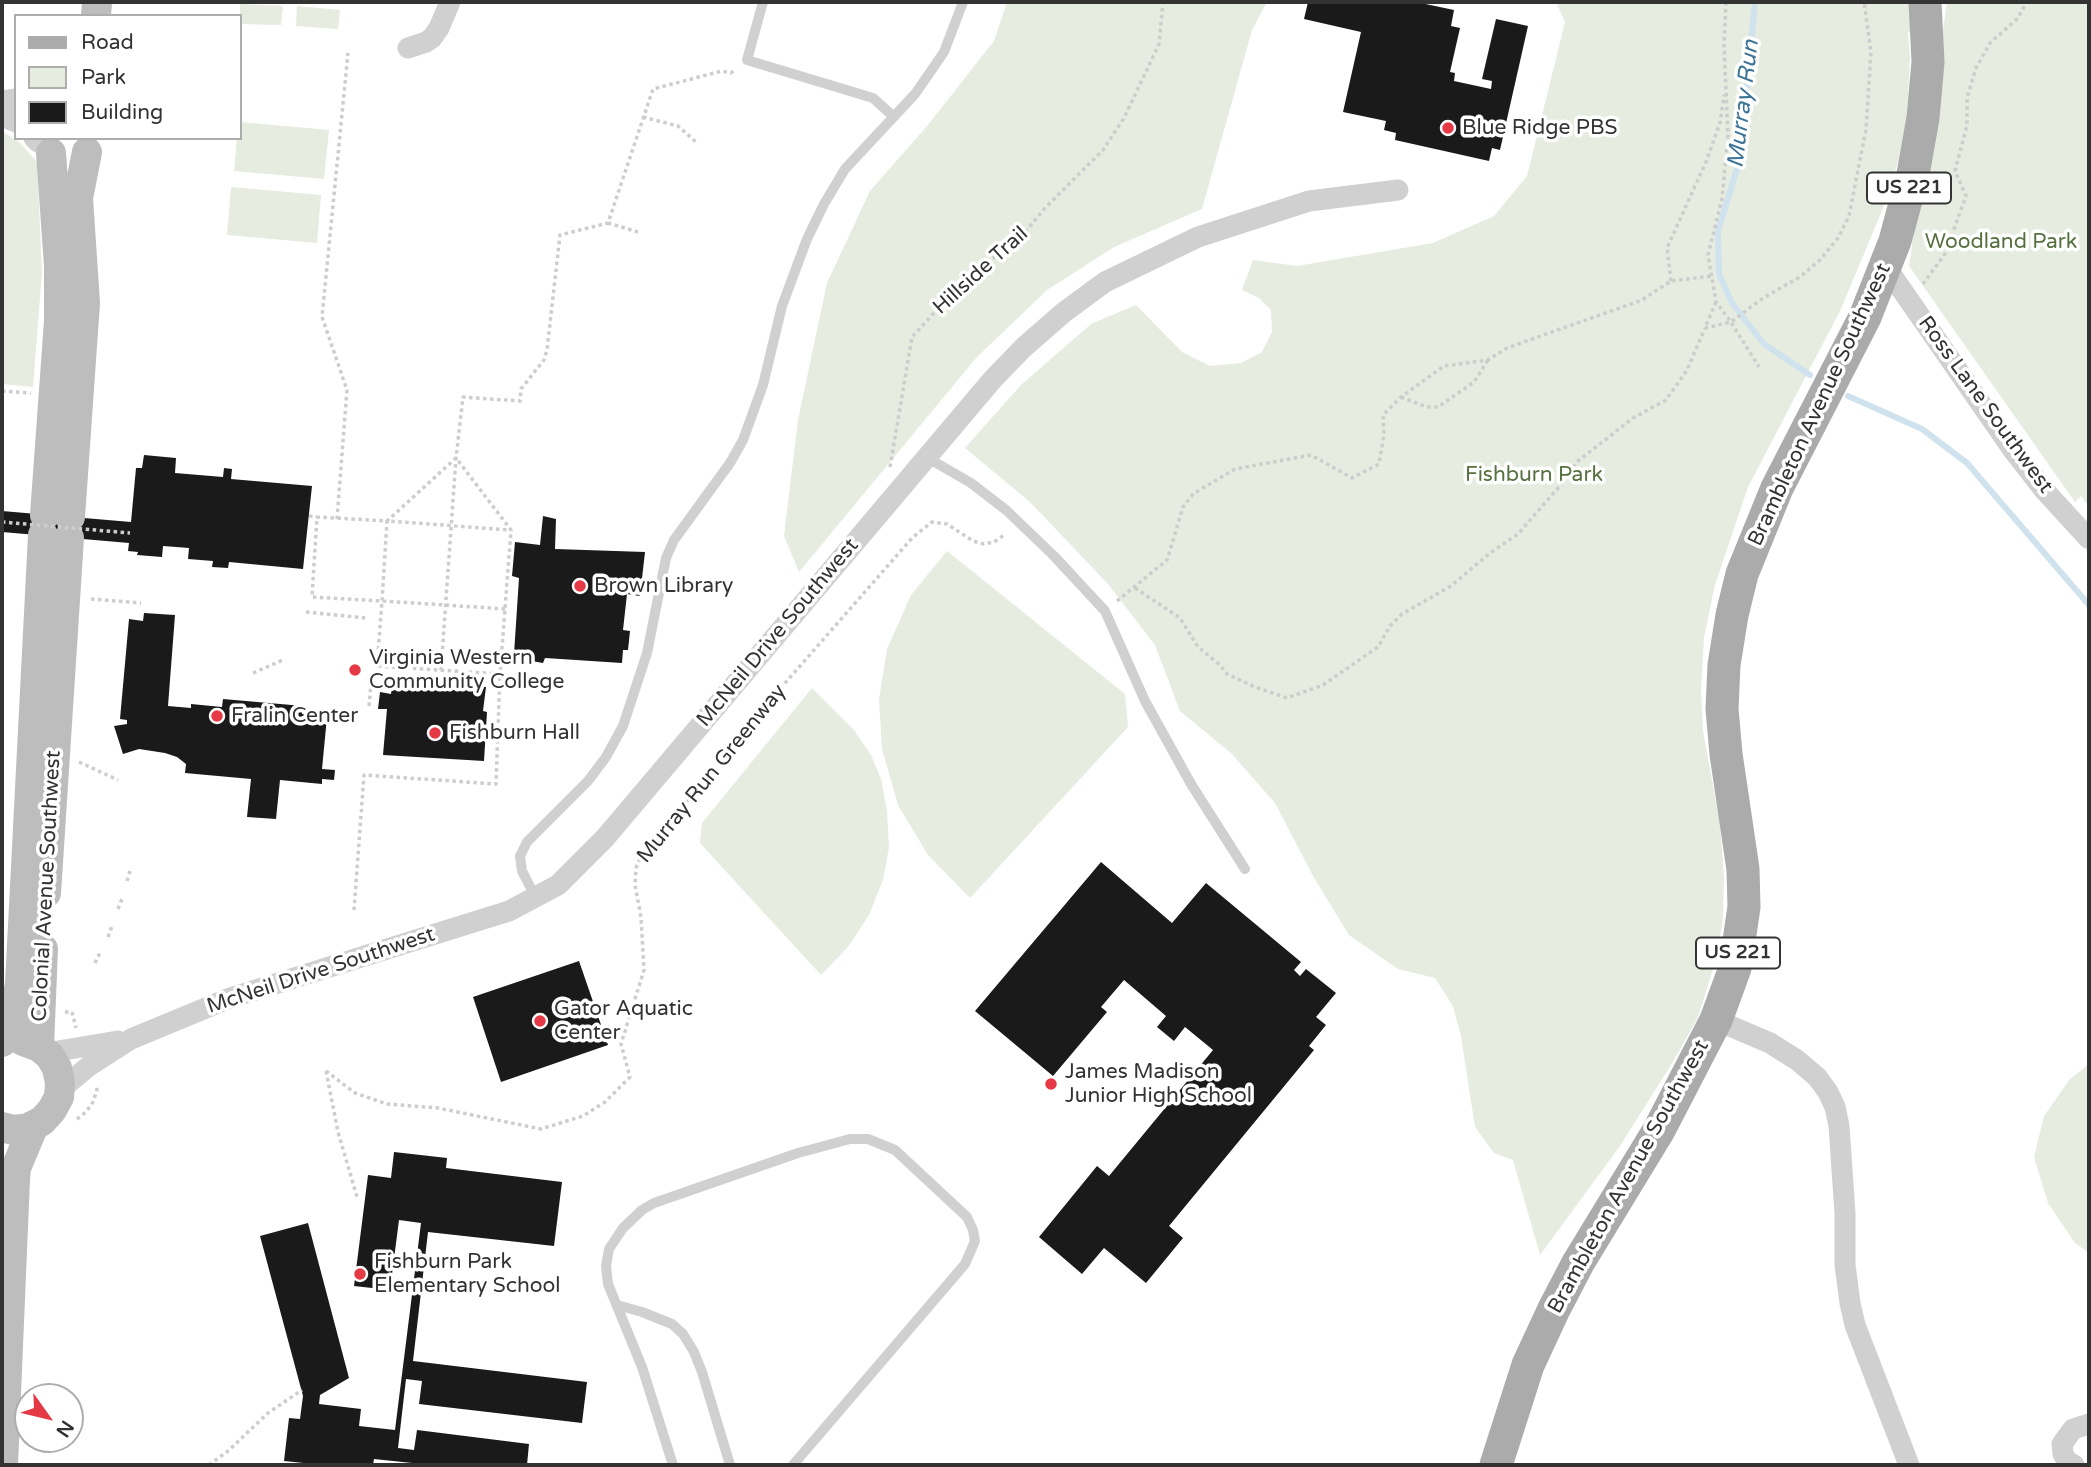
<!DOCTYPE html>
<style>
body{margin:0}
#map{position:relative;width:2091px;height:1467px;overflow:hidden;background:#fff;font-family:"Varela Round",sans-serif}
canvas{display:block}
.frame{position:absolute;inset:0;border:4px solid #333;pointer-events:none}
.legend{position:absolute;left:14px;top:14px;width:228px;height:126px;box-sizing:border-box;background:#fff;border:2px solid #adadad;margin:0;padding:9px 12px;list-style:none;font-size:21px;color:#333}
.legend li{display:flex;align-items:center;gap:14px;height:35px}
.legend b{width:35px;border:2px solid #adadad}
.north{position:absolute;left:14px;top:1383px;width:70px;height:70px;box-sizing:border-box;background:#fff;border:2px solid #adadad;border-radius:50%;rotate:124deg;font-size:19px;font-weight:700;line-height:28px;text-align:center;color:#333}
.north::after{content:'';display:block;margin:auto;width:24px;height:32px;background:#e63946;clip-path:polygon(50% 0,100% 100%,50% 72%,0 100%)}
</style>
<div id="map">
<canvas width="2091" height="1467"></canvas>
<div class="frame"></div>
<ul class="legend">
<li><b style="height:9px;background:#ababab"></b>Road</li>
<li><b style="height:19px;background:#e6ecdf"></b>Park</li>
<li><b style="height:19px;background:#1a1a1a"></b>Building</li>
</ul>
<div class="north">N</div>
</div>
<script>
const context = document.querySelector('canvas').getContext('2d');
context.lineJoin = 'round';
function fill(path, color) {
  context.fillStyle = color;
  context.fill(path, 'evenodd');
}
function toPath(rows) {
  const path = new Path2D();
  for (const r of rows) {
    path.moveTo(r[0], r[1]);
    for (let i = 2; i < r.length; i += 2) path.lineTo(r[i], r[i + 1]);
  }
  return path;
}
function trace(path, color, width, dash) {
  context.strokeStyle = color;
  context.lineWidth = width;
  context.lineCap = dash ? 'butt' : 'round';
  context.setLineDash(dash || []);
  context.stroke(path);
}
function label(font, color, halo, rows, align = 'center') {
  context.font = font + ' "Varela Round",sans-serif';
  context.lineWidth = 7;
  context.setLineDash([]);
  context.textBaseline = 'middle';
  context.strokeStyle = halo;
  context.fillStyle = color;
  for (const [text, x, y, turn = 0] of rows) {
    context.save();
    context.translate(x, y);
    context.rotate((+turn || 0) * Math.PI / 180);
    context.textAlign = isNaN(turn) ? turn : align;
    if (halo) context.strokeText(text, 0, 0);
    context.fillText(text, 0, 0);
    context.restore();
  }
}
fill(toPath([
 [1007,2,1267,2,1252,30,1202,209,1114,247,1047,290,976,358,799,572,784,536,798,420,827,283,870,191,928,125,994,41],
 [1556,2,1910,2,1910,31,1908,33,1910,59,1907,118,1897,165,1886,201,1840,311,1748,487,1715,585,1704,637,1701,690,1703,731,1720,824,1724,877,1723,917,1718,953,1698,1017,1674,1060,1620,1146,1540,1255,1513,1160,1494,1153,1475,1127,1461,1036,1453,1006,1435,978,1398,969,1349,935,1313,876,1275,803,1232,754,1180,711,1155,645,1108,584,1030,502,965,448,1021,385,1091,324,1136,305,1182,352,1210,366,1241,363,1262,352,1272,332,1271,310,1259,298,1242,290,1253,260,1297,266,1433,243,1494,216,1527,176,1565,22],
 [1947,2,2089,2,2089,507,2081,496,2075,502,1909,266],
 [240,4,283,6,281,25,240,24],
 [297,6,340,10,338,29,296,26],
 [240,122,329,130,324,179,234,171,237,138,240,138],
 [2,131,20,143,37,162,42,272,33,387,2,384],
 [231,187,321,195,317,243,227,235],
 [947,551,1125,694,1128,727,970,898,928,855,898,805,882,749,879,699,887,649,911,595],
 [812,688,853,729,871,755,881,779,887,811,889,847,883,880,869,915,848,947,821,975,700,843,702,823],
 [2089,1064,2089,1253,2075,1243,2048,1203,2034,1157,2044,1116,2070,1079]
]), '#e6ecdf');
trace(toPath([
 [1755,2,1740,159,1718,231,1719,274,1732,303,1764,344,1810,375],
 [1848,396,1922,429,1967,463,2089,605]
]), '#cfe2ee', 6);
fill(toPath([
 [1308,2,1416,2,1454,10,1451,26,1460,28,1450,72,1455,73,1454,81,1491,89,1492,81,1482,79,1496,19,1528,26,1500,150,1492,148,1489,161,1395,140,1396,133,1384,130,1386,121,1343,112,1361,32,1304,19],
 [144,455,176,458,175,473,223,477,224,468,232,469,231,479,312,486,303,569,229,562,228,568,212,567,213,561,188,559,189,548,163,546,162,557,137,555,138,552,128,551,129,543,2,532,2,511,131,522,136,468,142,468],
 [543,516,556,519,555,549,645,552,640,596,627,594,623,630,630,631,628,650,623,650,622,663,545,658,543,663,526,660,524,655,514,654,519,578,512,576,515,542,540,545],
 [144,613,175,615,168,706,191,708,191,704,222,707,223,699,303,706,302,714,327,717,322,769,335,770,334,780,322,779,322,784,280,780,276,819,247,817,251,779,185,773,186,764,177,757,165,753,139,749,123,754,114,726,127,724,127,720,120,719,129,619,143,621],
 [393,680,486,687,483,711,487,712,484,761,383,755,387,709,378,709,380,692,391,694],
 [1101,862,1172,923,1206,883,1301,962,1294,970,1300,976,1306,969,1336,993,1316,1017,1326,1025,1309,1046,1314,1050,1169,1226,1183,1238,1146,1283,1104,1248,1082,1274,1039,1237,1097,1166,1109,1176,1213,1050,1185,1027,1174,1041,1157,1027,1166,1016,1124,980,1101,1007,1107,1012,1053,1076,975,1011],
 [579,961,608,1045,501,1082,473,997],
 [394,1152,447,1158,446,1168,562,1182,554,1246,428,1232,413,1361,587,1382,582,1423,419,1404,422,1381,406,1379,398,1448,414,1450,417,1430,529,1444,527,1465,412,1465,412,1463,374,1459,373,1465,323,1465,284,1461,289,1418,300,1419,303,1396,260,1236,308,1223,349,1378,320,1395,319,1404,361,1409,359,1426,395,1430,421,1223,399,1220,390,1290,354,1286,368,1175,391,1178]
]), '#1a1a1a');
trace(toPath([
 [1726,2,1724,45,1728,135,1722,199,1708,255,1716,302,1731,322,1763,298,1800,277,1820,260,1838,238,1849,216,1866,129,1871,52,1864,2],
 [643,117,678,126,696,142],
 [608,223,638,232],
 [1671,281,1667,248,1706,162,1720,123,1724,95],
 [1923,284,1945,254,1966,196,1955,171,1967,125,1967,98,1976,68,1990,43,2017,19,2027,2],
 [1716,302,1705,328,1731,322,1759,367],
 [2,391,31,393],
 [1401,397,1427,407,1438,407,1474,382,1488,360],
 [890,467,912,337,965,279,1021,237,1045,208,1103,150,1124,118,1159,44,1163,2],
 [309,516,317,517],
 [337,519,347,390,322,317,348,53],
 [1135,588,1180,618,1198,647,1220,665,1227,674,1255,687,1287,698,1323,685,1378,647,1390,626,1402,614,1451,586,1490,553,1518,534,1558,488,1578,461,1633,418,1666,400,1687,370,1705,328],
 [91,599,141,603],
 [1117,601,1167,560,1183,507,1193,494,1235,469,1311,455,1352,478,1379,464,1384,434,1383,415,1401,397,1444,366,1488,360,1507,348,1642,300,1671,281,1712,276],
 [505,609,446,605,382,601,312,597,317,517,387,521,456,458,511,530,500,674,377,666,382,601,387,521,511,530],
 [306,612,366,618],
 [441,670,456,458,463,397,520,401,521,389,544,360,547,350,560,235,608,223,653,89,722,71,731,73,736,69],
 [253,673,283,660],
 [369,706,372,673],
 [79,762,118,780],
 [127,881,130,871],
 [118,909,122,899],
 [354,910,364,775,496,784,500,674],
 [108,937,112,926],
 [95,963,100,953],
 [65,1012,72,1012,76,1028],
 [326,1071,355,1093,387,1104,438,1108,541,1129,583,1116,605,1102,630,1077,621,1044,644,970,641,917,635,885,636,868,640,858,779,690,913,537,932,522,947,524,973,541,984,544,994,542,1004,535],
 [326,1071,338,1132,357,1197],
 [77,1119,86,1112,93,1102,97,1090,96,1085],
 [209,1465,228,1451,268,1413,302,1390]
]), '#cdcdcd', 3.5, [3.5, 3.5]);
trace(toPath([
 [763,2,747,60,873,98,894,117],
 [926,457,971,483,1006,510,1054,556,1105,611,1145,701,1191,784,1245,869],
 [536,898,522,871,520,856,527,842,588,781,606,757,623,726,647,653,666,558,674,540,730,463,743,440,763,385,782,306,807,239,824,204,845,169,915,94,944,52,963,2],
 [617,1305,642,1312,672,1324,683,1334,694,1352,702,1372,730,1465],
 [673,1465,642,1367,608,1284,606,1266,609,1249,623,1228,642,1210,654,1203,798,1153,850,1139,868,1139,895,1150,967,1217,973,1230,975,1241,965,1264,793,1465]
]), '#d0d0d0', 10);
trace(toPath([
 [408,48,426,42,432,38,439,28,450,2],
 [2,101,16,99],
 [2,116,16,122],
 [34,138,38,142],
 [1886,267,2013,450,2045,491,2089,539],
 [1716,1020,1770,1043,1797,1060,1817,1077,1828,1092,1835,1107,1839,1126,1845,1213,1845,1265,1850,1303,1855,1325,1909,1465],
 [46,1053,118,1041],
 [60,1090,89,1066,131,1039,230,998,509,911,558,885,605,838,993,379,1023,348,1063,313,1105,282,1198,237,1309,201,1398,190],
 [2074,1465,2068,1462,2063,1454,2062,1444,2073,1429,2089,1424]
]), '#d0d0d0', 21);
trace(toPath([
 [96,16,97,2],
 [45,515,59,321,59,266,51,153],
 [70,517,85,303,78,198,87,152],
 [46,893,69,538],
 [2,1042,14,1015,20,984,43,535],
 [39,1047,43,949],
 [2,1127,13,1130,28,1128,42,1121,52,1110,59,1097,60,1083,57,1068,50,1056,39,1047,23,1041],
 [3,1465,15,1179,16,1168,34,1125]
]), '#bdbdbd', 30);
trace(toPath([
 [1496,1465,1528,1365,1554,1309,1578,1263,1659,1130,1716,1020,1735,968,1744,907,1743,869,1726,754,1722,709,1724,665,1732,615,1742,574,1777,488,1865,317,1895,241,1913,174,1923,118,1928,62,1925,2]
]), '#ababab', 33);
trace(toPath([
 [2,522,130,533]
]), '#cdcdcd', 3.5, [3.5, 3.5]);
for (const [x, y, r, color] of [
 [1448,128,7,"#e63946"],
 [580,586,7,"#e63946"],
 [355,670,7,"#e63946"],
 [217,716,7,"#e63946"],
 [435,733,7,"#e63946"],
 [540,1021,7,"#e63946"],
 [1051,1084,7,"#e63946"],
 [360,1274,7,"#e63946"]
]) {
  const dot = new Path2D();
  dot.arc(x, y, r, 0, 2 * Math.PI);
  context.fillStyle = color;
  context.fill(dot);
  trace(dot, '#fff', 2.5);
}
for (const [x, y, w] of [
 [1909,188,84],
 [1738,953,84]
]) {
  const box = new Path2D();
  box.roundRect(x - w / 2, y - 15.5, w, 31, 5);
  context.fillStyle = '#fff';
  context.fill(box);
  trace(box, '#333', 2);
}
label('bold 19px', '#333', null, [
 ["US 221",1909,188],
 ["US 221",1738,953]
]);
label('21px', '#333', '#fff', [
 ["Blue Ridge PBS",1462,128],
 ["Brown Library",594,586],
 ["Virginia Western",369,658],
 ["Community College",369,682],
 ["Fralin Center",231,716],
 ["Fishburn Hall",449,733],
 ["Gator Aquatic",554,1009],
 ["Center",554,1033],
 ["James Madison",1065,1072],
 ["Junior High School",1065,1096],
 ["Fishburn Park",374,1262],
 ["Elementary School",374,1286]
], 'left');
label('21px', '#56703f', '#fff', [
 ["Woodland Park",2001,242],
 ["Fishburn Park",1534,475]
]);
label('21px', '#333', '#fff', [
 ["Hillside Trail",981,271,-42],
 ["Brambleton Avenue Southwest",1820,405,-65],
 ["Ross Lane Southwest",1985,405,54],
 ["McNeil Drive Southwest",778,633,-50],
 ["Murray Run Greenway",712,774,-51],
 ["Colonial Avenue Southwest",47,886,-87],
 ["McNeil Drive Southwest",321,971,-18],
 ["Brambleton Avenue Southwest",1629,1177,-61]
]);
label('italic 23px', '#3f7597', '#fff', [
 ["Murray Run",1744,104,-83]
]);
</script>
